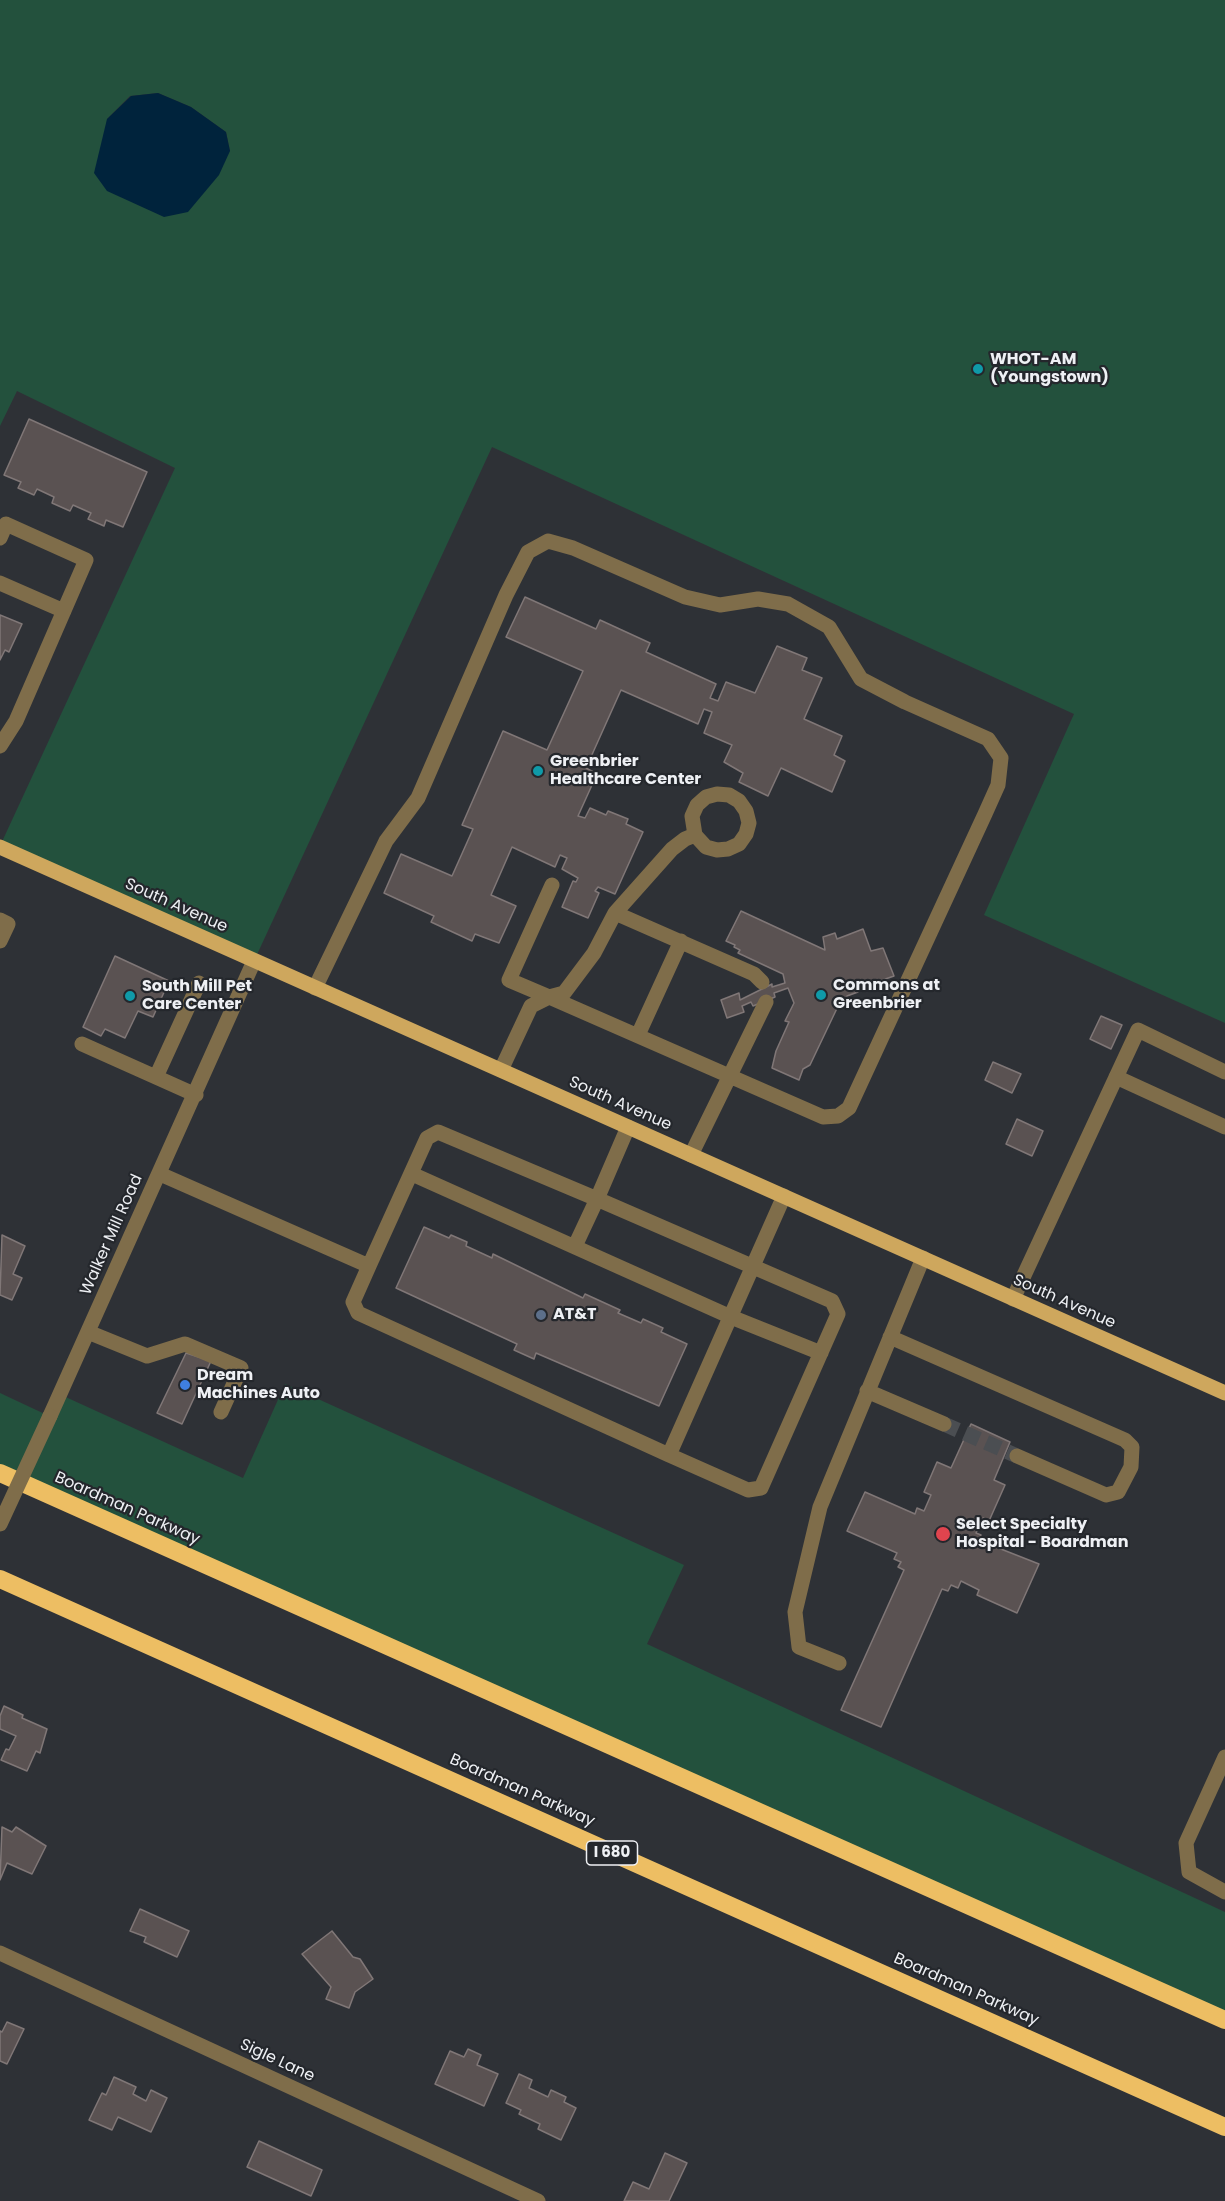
<!DOCTYPE html>
<style>
body{margin:0}
canvas{display:block;background:#2e3136}
</style>
<canvas width="1225" height="2201"></canvas>
<script>
const context = document.querySelector('canvas').getContext('2d');
context.lineJoin = 'round';
function fill(path, color) {
  context.fillStyle = color;
  context.fill(path, 'evenodd');
}
function toPath(rows) {
  const path = new Path2D();
  for (const r of rows) {
    path.moveTo(r[0], r[1]);
    for (let i = 2; i < r.length; i += 2) path.lineTo(r[i], r[i + 1]);
  }
  return path;
}
function trace(path, color, width, dash) {
  context.strokeStyle = color;
  context.lineWidth = width;
  context.lineCap = dash ? 'butt' : 'round';
  context.setLineDash(dash || []);
  context.stroke(path);
}
function label(font, color, halo, rows, align = 'center') {
  context.font = font + ' Poppins,sans-serif';
  context.lineWidth = 4.5;
  context.setLineDash([]);
  context.textBaseline = 'middle';
  context.strokeStyle = halo;
  context.fillStyle = color;
  for (const [text, x, y, turn = 0] of rows) {
    context.save();
    context.translate(x, y);
    context.rotate((+turn || 0) * Math.PI / 180);
    context.textAlign = isNaN(turn) ? turn : align;
    if (halo) context.strokeText(text, 0, 0);
    context.fillText(text, 0, 0);
    context.restore();
  }
}
fill(toPath([
 [0,0,1225,0,1225,1023,984,915,1074,714,492,447,254,961,0,846,175,468,17,391,0,426],
 [158,93,191,107,226,132,230,151,107,119,130,96],
 [285,1384,684,1565,647,1644,1225,1912,1225,2020,0,1473,0,1393,49,1416,59,1394,243,1478]
]), '#23513d');
fill(toPath([
 [158,93,191,107,226,132,230,151,219,175,188,212,164,217,107,191,94,173,107,119,131,96]
]), '#00233c');
const building = toPath([
 [29,419,147,472,123,527,106,520,104,526,88,519,91,513,73,505,70,511,52,503,54,497,37,489,34,495,18,488,21,482,4,475,29,419],
 [525,597,596,629,600,620,650,643,646,652,716,684,710,698,718,701,726,682,755,693,777,646,807,658,802,670,822,678,804,719,842,736,834,755,845,761,832,792,781,768,768,796,739,782,743,773,724,762,732,745,704,733,712,712,704,709,698,724,621,690,586,768,597,774,578,816,585,818,590,808,606,815,608,811,628,819,626,824,643,832,615,894,598,887,595,891,599,893,588,918,562,907,573,881,576,882,578,878,562,869,567,858,560,855,555,867,512,847,491,895,516,906,499,943,475,934,472,941,431,922,434,916,384,893,401,854,452,876,473,829,462,825,503,731,547,750,583,671,506,637,525,597],
 [0,615,22,624,9,652,5,650,0,660,0,615],
 [741,911,825,950,823,937,835,933,837,939,863,929,871,951,883,948,894,976,857,989,858,992,847,996,844,1004,840,1002,810,1065,803,1069,799,1080,772,1068,776,1051,789,1022,785,1021,794,1003,788,988,774,993,775,997,753,1006,751,1002,742,1006,744,1012,727,1018,721,1000,739,993,740,1000,772,984,772,987,785,983,783,974,738,953,740,950,734,947,735,945,726,941,741,911],
 [115,956,169,981,153,1017,138,1011,125,1038,105,1029,101,1036,83,1027,115,956],
 [1101,1016,1122,1025,1111,1049,1090,1039,1101,1016],
 [993,1062,1021,1074,1012,1093,985,1080,993,1062],
 [1017,1119,1043,1131,1032,1156,1006,1144,1017,1119],
 [424,1227,449,1238,451,1235,467,1242,466,1246,492,1258,493,1254,583,1298,585,1294,620,1310,618,1313,641,1323,643,1319,663,1328,661,1332,687,1344,659,1406,536,1353,534,1359,514,1350,517,1344,396,1288,424,1227],
 [2,1235,25,1246,13,1274,22,1278,12,1300,0,1295,2,1235],
 [186,1353,211,1361,182,1424,157,1413,186,1353],
 [971,1424,1010,1442,994,1480,1005,1485,989,1521,983,1518,976,1533,981,1535,978,1540,1039,1564,1017,1613,977,1595,979,1590,961,1581,958,1588,951,1585,948,1591,942,1589,881,1727,841,1710,904,1570,898,1567,901,1562,894,1559,897,1553,847,1531,865,1492,915,1514,917,1508,924,1511,931,1495,924,1492,937,1462,951,1468,971,1424],
 [4,1706,23,1715,22,1718,47,1729,40,1753,36,1751,27,1771,1,1760,6,1749,9,1750,16,1736,0,1729,0,1716,4,1706],
 [2,1827,12,1832,16,1827,46,1846,32,1874,7,1863,0,1880,2,1827],
 [140,1909,189,1931,177,1957,144,1942,146,1937,130,1931,140,1909],
 [332,1931,353,1957,360,1959,373,1979,355,1992,349,2008,326,1999,331,1987,302,1954,332,1931],
 [7,2022,24,2029,7,2064,0,2061,0,2031,2,2032,7,2022],
 [468,2049,481,2055,477,2065,498,2074,484,2106,435,2084,450,2051,464,2057,468,2049],
 [519,2074,532,2080,529,2088,548,2097,551,2090,566,2097,564,2102,576,2108,561,2140,538,2129,540,2124,519,2114,521,2110,506,2103,519,2074],
 [114,2077,136,2087,133,2094,146,2101,151,2090,167,2098,151,2132,118,2117,112,2130,89,2120,102,2093,106,2095,114,2077],
 [259,2141,322,2170,311,2196,247,2167,259,2141],
 [665,2153,687,2163,669,2201,624,2201,633,2182,649,2189,665,2153]
]);
fill(building, '#5a5252');
trace(building, '#807777', 1.5);
trace(toPath([
 [944,1424,1017,1456]
]), '#4b4e52', 15, [15, 8]);
trace(toPath([
 [0,538,6,524,86,560,16,721,0,746],
 [0,583,64,611],
 [552,885,509,980,549,997,564,993,594,953,615,913,754,974,762,982],
 [615,913,672,849,685,839,695,835,706,847,717,850,728,849,739,844,746,834,749,823,746,811,739,801,729,795,717,794,706,797,697,805,692,816,695,835],
 [0,920,8,924,0,941],
 [315,988,386,841,418,798,506,595,528,552,548,541,573,548,685,597,720,605,758,599,788,604,829,627,861,679,905,702,988,739,1001,758,998,785,985,814,849,1108,838,1116,823,1117,549,997,531,1006,501,1070],
 [638,1035,681,941],
 [82,1044,196,1095],
 [156,1077,199,983],
 [1116,1077,1225,1127],
 [691,1155,766,1002],
 [160,1174,369,1266,353,1302,358,1313,669,1455,784,1196],
 [412,1174,731,1317,821,1353],
 [575,1246,597,1199,832,1301,838,1314,761,1488,748,1490,669,1455],
 [369,1266,427,1138,438,1132,597,1199,628,1127],
 [1013,1299,1138,1030,1225,1072],
 [88,1332,147,1356,185,1344,241,1368,221,1412],
 [890,1337,1125,1440,1132,1447,1131,1467,1118,1492,1106,1495,1017,1456],
 [867,1391,944,1424],
 [50,1416,254,961],
 [839,1663,799,1647,795,1612,820,1507,923,1258],
 [1225,1757,1186,1843,1189,1872,1225,1892],
 [0,1953,538,2201]
]), '#7f6d4a', 15);
trace(toPath([
 [0,847,1225,1393]
]), '#cea75d', 15);
trace(toPath([
 [0,1473,1225,2020],
 [0,1579,1225,2127]
]), '#edbe63', 18);
trace(toPath([
 [0,1524,50,1416]
]), '#7f6d4a', 15);
for (const [x, y, r, color] of [
 [978,369,6,"#0f9aa8"],
 [538,771,6,"#0f9aa8"],
 [821,995,6,"#0f9aa8"],
 [130,996,6,"#0f9aa8"],
 [541,1315,6,"#5c6f8a"],
 [185,1385,6,"#3f7fe0"],
 [943,1534,8,"#e0444e"]
]) {
  const dot = new Path2D();
  dot.arc(x, y, r, 0, 2 * Math.PI);
  context.fillStyle = color;
  context.fill(dot);
  trace(dot, '#24272c', 2);
}
for (const [x, y, w] of [
 [612,1853,51]
]) {
  const box = new Path2D();
  box.roundRect(x - w / 2, y - 12, w, 24, 4.5);
  context.fillStyle = '#24272c';
  context.fill(box);
  trace(box, '#eef0f4', 1.5);
}
label('bold 15px', '#eef0f4', null, [
 ["I 680",612,1853]
]);
label('bold 16px', '#eef0f4', '#24272c', [
 ["WHOT-AM",990,360],
 ["(Youngstown)",990,378],
 ["Greenbrier",550,762],
 ["Healthcare Center",550,780],
 ["Commons at",833,986],
 ["Greenbrier",833,1004],
 ["South Mill Pet",142,987],
 ["Care Center",142,1005],
 ["AT&T",553,1315],
 ["Dream",197,1376],
 ["Machines Auto",197,1394],
 ["Select Specialty",956,1525],
 ["Hospital - Boardman",956,1543]
], 'left');
label('16px', '#eef0f4', '#24272c', [
 ["South Avenue",176,906,24],
 ["South Avenue",620,1104,24],
 ["Walker Mill Road",112,1235,-66],
 ["South Avenue",1064,1302,24],
 ["Boardman Parkway",127,1509,24],
 ["Boardman Parkway",522,1791,24],
 ["Boardman Parkway",966,1990,24],
 ["Sigle Lane",277,2061,25]
]);
</script>
